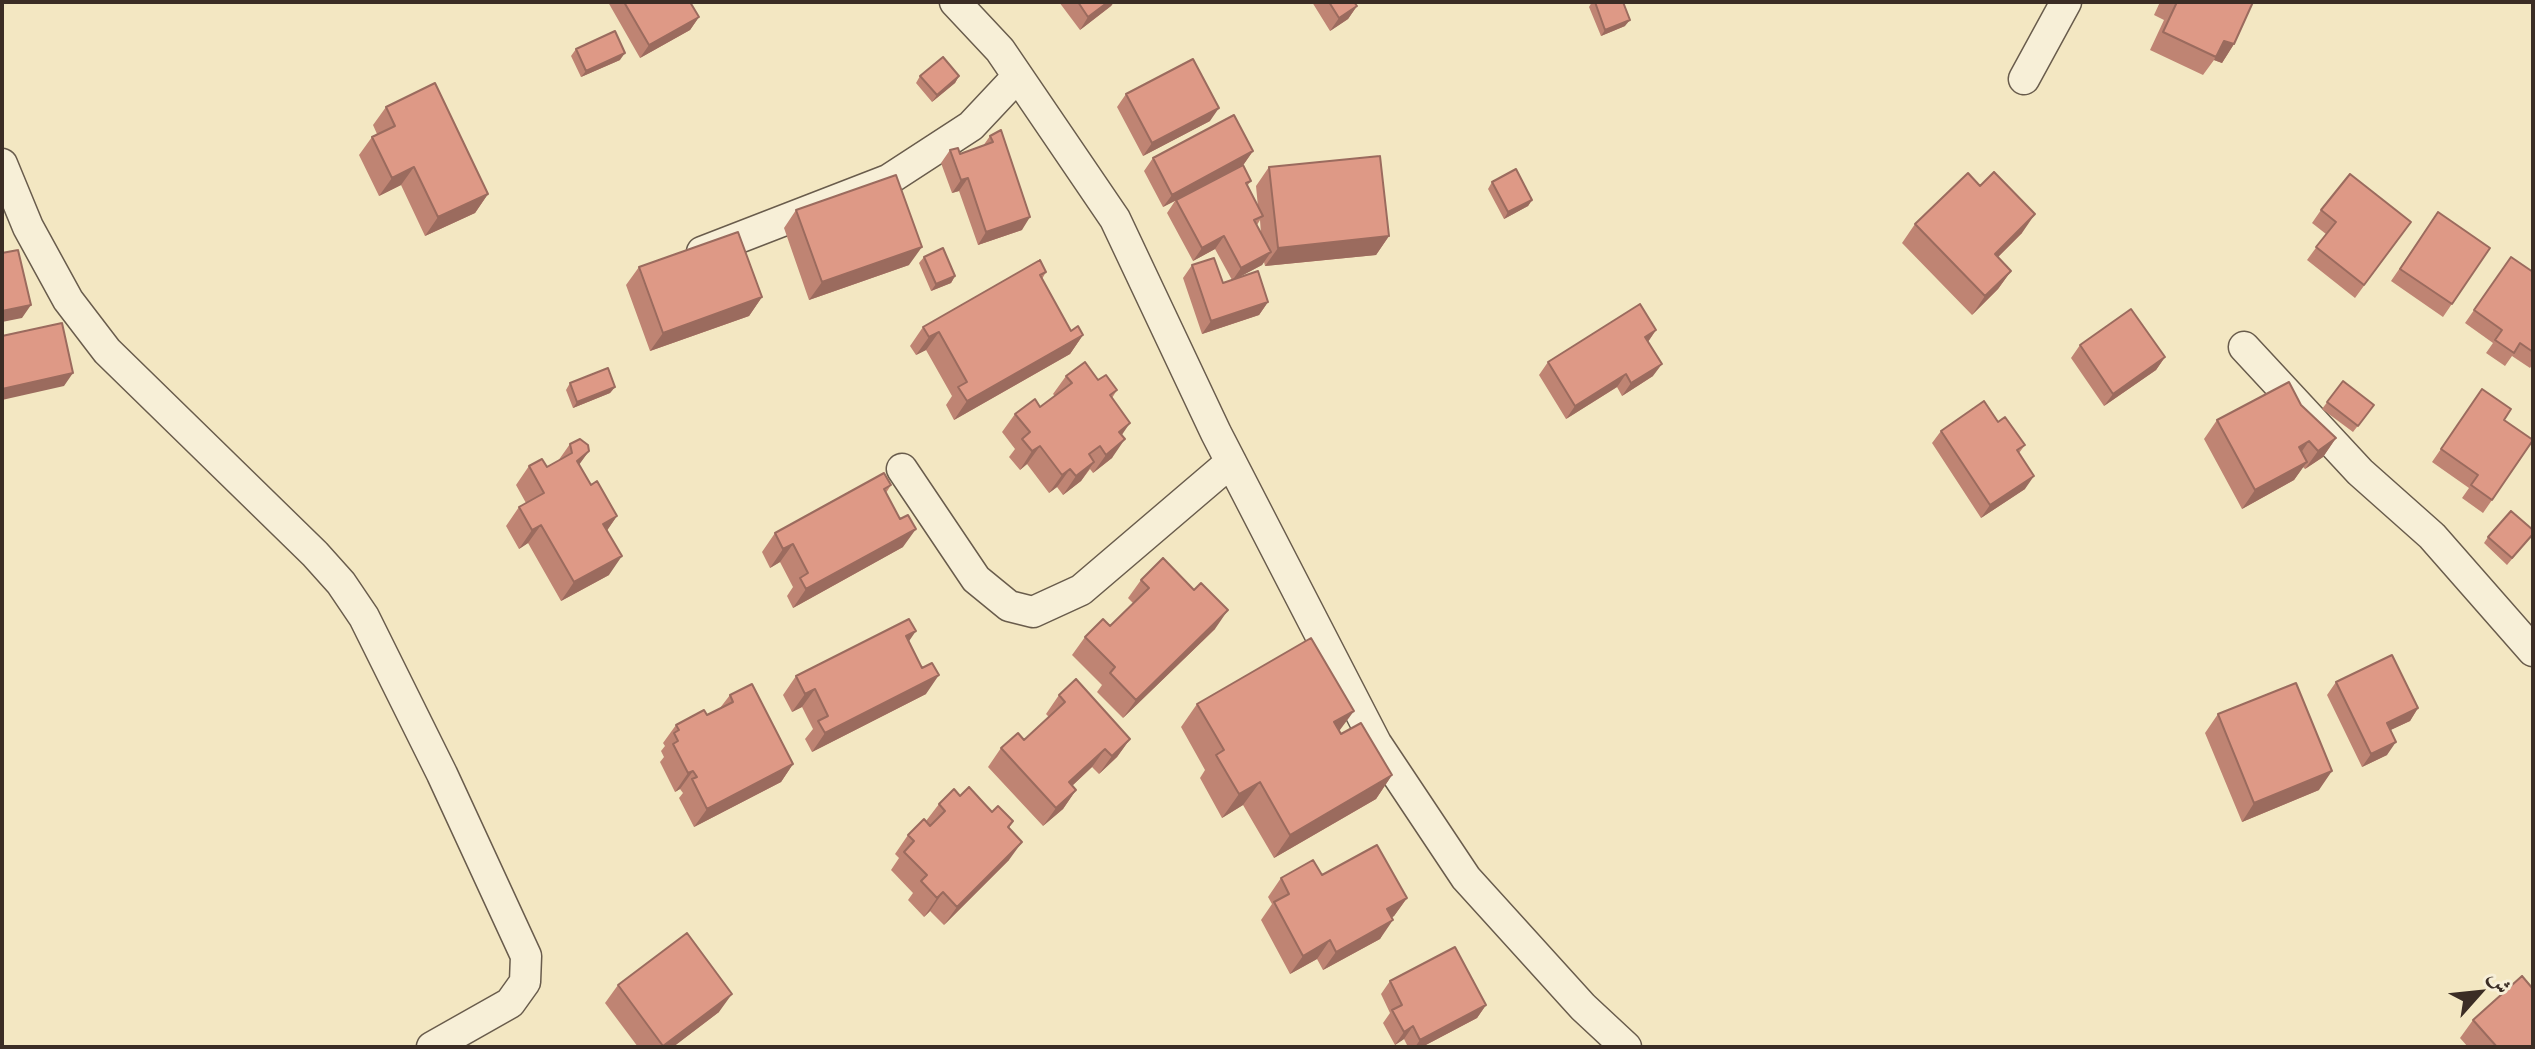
<!DOCTYPE html>
<meta charset="utf-8">
<style>
body{margin:0}
#map{position:relative;width:2535px;height:1049px;overflow:hidden;background:#f3e7c2;font-family:"Gentium Book Plus",Amiri,serif}
canvas{display:block}
.frame{position:absolute;inset:0;border:4px solid #3b2d25;pointer-events:none}
.north{position:absolute;left:2439px;top:953px;width:80px;height:80px;-webkit-text-stroke:6px #f7efd7;paint-order:stroke;rotate:63deg;font-size:22px;font-weight:700;line-height:32px;text-align:center;color:#3b2d25}
.north::after{content:'';display:block;margin:auto;width:28px;height:36px;background:#3b2d25;clip-path:polygon(50% 0,100% 100%,50% 72%,0 100%)}
</style>
<div id="map">
<canvas width="2535" height="1049"></canvas>
<div class="frame"></div>
<div class="north">ش</div>
</div>
<script>
const context = document.querySelector('canvas').getContext('2d');
context.lineJoin = 'round';
function toPath(rows) {
  const path = new Path2D();
  for (const r of rows) {
    path.moveTo(r[0], r[1]);
    for (let i = 2; i < r.length; i += 2) path.lineTo(r[i], r[i + 1]);
  }
  return path;
}
function trace(path, color, width, dash) {
  context.strokeStyle = color;
  context.lineWidth = width;
  context.lineCap = dash ? 'butt' : 'round';
  context.setLineDash(dash || []);
  context.stroke(path);
}
function fill(path, color) {
  context.fillStyle = color;
  context.fill(path, 'evenodd');
}
const minor = toPath([
 [955,2,1000,50,1115,219,1216,433,1376,743,1466,878,1583,1007,1626,1047],
 [2024,79,2066,2],
 [2,164,28,227,68,300,107,351,315,554,341,583,364,617,442,774,526,956,525,982,510,1003,432,1047],
 [702,252,888,180,971,126,1017,77],
 [2244,347,2360,472,2432,536,2533,651],
 [902,469,976,579,1009,606,1033,612,1081,590,1231,462]
]);
trace(minor, '#695c4c', 33);
trace(minor, '#f7efd7', 30);
fill(toPath([
 [608,2,690,2,699,17,690,30,640,58],
 [1059,2,1114,2,1111,6,1080,30],
 [1312,2,1354,2,1357,6,1348,19,1330,31],
 [1592,2,1623,2,1625,26,1601,36,1589,7],
 [2160,2,2253,2,2234,44,2222,63,2214,60,2203,75,2150,50,2164,20,2154,15],
 [576,49,620,60,581,77,571,56],
 [920,76,959,76,955,83,932,102,916,83],
 [1126,94,1210,121,1143,156,1117,107],
 [386,107,488,194,475,213,425,236,401,185,379,196,359,155,372,137,377,134,373,125],
 [990,136,1022,230,978,245,959,191,952,193,941,163,950,150,960,154,983,146],
 [1253,151,1243,165,1251,181,1247,186,1258,207,1256,186,1269,167,1389,236,1376,255,1265,266,1264,262,1262,265,1237,278,1268,302,1259,315,1202,334,1183,278,1192,265,1223,283,1232,280,1215,249,1193,261,1167,213,1175,201,1163,207,1144,171,1153,158],
 [1260,220,1261,234,1257,225],
 [1492,182,1532,200,1528,206,1504,219,1488,189],
 [796,210,909,265,809,300,784,228],
 [2321,210,2411,222,2355,298,2307,260,2326,234,2312,223],
 [2438,212,2490,248,2443,317,2391,281],
 [1915,224,2022,233,1998,257,2011,271,1998,289,1972,315,1902,243],
 [924,257,955,276,951,283,931,291,919,263],
 [2511,257,2533,272,2533,364,2530,368,2512,356,2505,366,2486,353,2493,343,2465,323],
 [639,267,762,297,749,316,650,351,626,285],
 [1046,272,1042,279,1071,331,1083,335,1070,354,954,420,946,405,952,396,926,350,916,355,910,346,923,327],
 [1656,330,1648,342,1653,376,1622,396,1617,387,1566,419,1539,375,1548,362],
 [2080,345,2165,357,2156,370,2104,406,2071,358],
 [1066,376,1098,380,1117,390,1112,398,1122,435,1112,458,1093,473,1090,469,1081,481,1063,495,1057,487,1049,493,1027,464,1020,470,1009,457,1015,449,1002,432,1015,414,1040,407,1055,396,1053,394],
 [2343,381,2374,405,2353,432,2322,409],
 [570,383,615,387,610,393,573,408,566,390],
 [2482,389,2504,420,2533,441,2483,513,2462,498,2469,488,2432,462],
 [2301,405,2336,438,2323,457,2305,469,2303,467,2294,480,2242,509,2204,439,2217,420],
 [1998,422,2025,445,2019,453,2025,489,1981,518,1932,443,1941,431],
 [570,444,589,451,579,464,591,485,617,516,607,530,609,575,561,601,528,543,519,549,506,526,519,507,526,503,516,485,529,466,547,467,558,461],
 [891,485,886,493,903,547,793,608,787,596,793,587,780,562,770,568,762,552,775,533],
 [2533,534,2507,565,2484,543,2488,537],
 [1141,580,1215,629,1123,718,1097,692,1102,685,1072,655,1085,637,1110,626,1133,603,1128,598],
 [908,642,926,694,812,752,805,739,813,729,802,707,792,712,783,695,796,676],
 [2336,682,2418,708,2410,721,2390,730,2387,755,2362,767,2327,695],
 [730,695,793,764,781,782,694,827,679,798,683,793,680,789,675,792,660,762,664,757,661,751,665,746,663,743,676,725,707,715,720,708],
 [1059,695,1130,739,1117,757,1099,774,1092,767,1072,786,1076,790,1063,809,1043,826,988,767,1001,748,1024,740,1049,717,1046,714],
 [1197,704,1339,731,1341,734,1392,775,1376,799,1274,858,1243,805,1222,818,1200,778,1205,770,1181,727],
 [2218,714,2319,790,2242,822,2205,733],
 [960,796,1013,821,1009,828,1009,860,944,925,930,911,924,917,908,900,913,893,891,870,899,858,895,854,908,835,926,821,939,804],
 [1322,875,1407,898,1394,916,1391,918,1380,939,1323,970,1317,959,1290,974,1261,920,1272,904,1268,897,1281,878],
 [1390,981,1486,1005,1477,1018,1422,1047,1408,1047,1404,1039,1395,1045,1383,1023,1390,1013,1381,994],
 [618,985,719,1012,673,1047,638,1047,605,1003],
 [2473,1020,2533,1047,2468,1047,2460,1038]
]), '#bf8473');
fill(toPath([
 [1108,2,1114,2,1111,6,1080,30,1088,17],
 [1357,6,1348,19,1330,31,1339,18],
 [699,17,690,30,640,58,649,45],
 [1630,20,1625,26,1601,36,1605,30],
 [2224,41,2234,44,2222,63,2214,60],
 [625,53,620,60,581,77,586,71],
 [959,76,955,83,932,102,937,95],
 [1219,108,1210,121,1143,156,1152,143],
 [1253,151,1244,164,1163,207,1172,195],
 [414,167,401,185,379,196,392,178],
 [968,178,959,191,952,193,961,180],
 [488,194,475,213,425,236,438,217],
 [1532,200,1528,206,1504,219,1508,212],
 [2035,214,2022,233,1982,273,1995,254],
 [1030,217,1022,230,978,245,986,232],
 [1224,236,1215,249,1193,261,1202,248],
 [1389,236,1376,255,1265,266,1278,248],
 [922,247,909,265,809,300,822,282],
 [1271,252,1262,265,1232,281,1241,268],
 [2011,271,1998,289,1972,315,1985,296],
 [955,276,951,283,931,291,936,284],
 [762,297,749,316,650,351,663,333],
 [1268,302,1259,315,1202,334,1211,321],
 [31,305,22,318,2,322,2,311],
 [1656,330,1647,343,1645,337],
 [939,332,926,350,916,355,929,337],
 [1083,335,1070,354,954,420,967,401],
 [2165,357,2156,370,2104,406,2113,394],
 [1662,364,1653,376,1622,396,1631,383],
 [73,373,64,386,2,400,2,389],
 [1626,374,1617,387,1566,419,1575,406],
 [615,387,610,393,573,408,577,402],
 [1130,423,1117,442,1119,432],
 [2336,438,2323,457,2305,469,2318,451],
 [1125,439,1112,458,1093,473,1106,455],
 [2309,441,2296,460,2299,447],
 [1040,446,1027,464,1020,470,1032,451],
 [589,451,576,469,577,461],
 [1094,462,1081,481,1063,495,1076,476],
 [2307,462,2294,480,2242,509,2255,490],
 [1070,469,1057,487,1049,493,1062,475],
 [2034,476,2025,489,1981,518,1990,505],
 [617,516,604,535,603,524],
 [541,525,528,543,519,549,532,530],
 [916,529,903,547,793,608,806,589],
 [793,544,780,562,770,568,783,549],
 [622,556,609,575,561,601,574,582],
 [1228,610,1215,629,1123,718,1136,700],
 [916,631,903,650,906,636],
 [939,675,926,694,812,752,825,733],
 [815,689,802,707,792,712,805,694],
 [2418,708,2410,721,2378,736,2387,723],
 [1354,711,1337,734,1334,722],
 [1130,739,1117,757,1099,774,1112,756],
 [2396,742,2387,755,2362,767,2371,754],
 [1105,749,1092,767,1056,801,1069,782],
 [793,764,781,782,694,827,707,809],
 [693,771,680,789,675,792,688,773],
 [2332,771,2319,790,2242,822,2254,803],
 [1392,775,1376,799,1274,858,1290,835],
 [1260,782,1243,805,1222,818,1239,794],
 [1076,790,1063,809,1043,826,1056,808],
 [1022,842,1009,860,944,925,957,907],
 [943,892,930,911,924,917,937,898],
 [1407,898,1394,916,1374,928,1387,909],
 [1393,920,1380,939,1323,970,1336,952],
 [1330,940,1317,959,1290,974,1303,956],
 [732,994,719,1012,673,1047,662,1047],
 [1486,1005,1477,1018,1422,1047,1415,1047,1420,1040],
 [1413,1026,1404,1039,1395,1045,1404,1032]
]), '#9b6b5e');
const building = toPath([
 [624,2,690,2,699,17,649,45,624,2],
 [1078,2,1108,2,1088,17,1078,2],
 [1329,2,1354,2,1357,6,1339,18,1329,2],
 [1595,2,1623,2,1630,20,1605,30,1595,2],
 [2177,2,2253,2,2234,44,2224,41,2216,57,2163,32,2177,2],
 [615,31,625,53,586,71,576,49,615,31],
 [943,57,959,76,937,95,920,76,943,57],
 [1193,59,1219,108,1152,143,1126,94,1193,59],
 [435,83,488,194,438,217,414,167,392,178,372,137,395,126,386,107,435,83],
 [1234,115,1253,151,1172,195,1153,158,1234,115],
 [1001,130,1030,217,986,232,968,178,961,180,950,150,958,148,960,154,993,142,990,136,1001,130],
 [1380,156,1389,236,1278,248,1269,167,1380,156],
 [1243,165,1251,181,1246,183,1263,216,1254,220,1271,252,1241,268,1224,236,1202,248,1176,200,1243,165],
 [1516,169,1532,200,1508,212,1492,182,1516,169],
 [1994,172,2035,214,1995,254,2011,271,1985,296,1915,224,1968,173,1980,186,1994,172],
 [2350,174,2411,222,2364,285,2316,247,2336,222,2321,210,2350,174],
 [896,175,922,247,822,282,796,210,896,175],
 [2438,212,2490,248,2452,304,2400,269,2438,212],
 [738,232,762,297,663,333,639,267,738,232],
 [943,248,955,276,936,284,924,257,943,248],
 [18,250,31,305,2,311,2,253,18,250],
 [2511,257,2533,272,2533,352,2520,343,2514,353,2495,340,2502,330,2474,310,2511,257],
 [1214,258,1223,283,1258,271,1268,302,1211,321,1192,265,1214,258],
 [1040,260,1046,272,1040,275,1071,331,1078,326,1083,335,967,401,958,387,967,382,939,332,929,337,923,327,1040,260],
 [1640,304,1656,330,1645,337,1662,364,1631,383,1626,374,1575,406,1548,362,1640,304],
 [2131,309,2165,357,2113,394,2080,345,2131,309],
 [62,323,73,373,2,389,2,336,62,323],
 [1085,362,1098,380,1106,375,1117,390,1110,395,1130,423,1119,432,1125,439,1106,455,1100,446,1089,454,1094,462,1076,476,1070,469,1062,475,1040,446,1032,451,1022,439,1030,432,1015,414,1035,399,1040,407,1072,383,1066,376,1085,362],
 [608,368,615,387,577,402,570,383,608,368],
 [2343,381,2374,405,2358,426,2327,402,2343,381],
 [2289,382,2301,405,2336,438,2318,451,2309,441,2299,447,2307,462,2255,490,2217,420,2289,382],
 [2482,389,2511,409,2504,420,2533,440,2492,500,2471,485,2478,475,2441,449,2482,389],
 [1984,401,1998,422,2005,417,2025,445,2017,450,2034,476,1990,505,1941,431,1984,401],
 [580,439,588,445,589,451,577,461,591,485,597,481,617,516,603,524,622,556,574,582,541,525,532,530,519,507,544,493,529,466,542,459,547,467,572,453,570,444,580,439],
 [884,473,891,485,884,489,900,519,908,515,916,529,806,589,800,578,808,573,793,544,783,549,775,533,884,473],
 [2511,511,2533,530,2533,534,2512,558,2488,537,2511,511],
 [1163,558,1194,590,1201,583,1228,610,1136,700,1110,673,1115,667,1085,637,1103,619,1110,626,1149,588,1141,580,1163,558],
 [909,619,916,631,906,636,922,668,932,663,939,675,825,733,818,721,828,716,815,689,805,694,796,676,909,619],
 [1311,638,1354,711,1334,722,1341,734,1361,723,1392,775,1290,835,1260,782,1239,794,1216,755,1224,750,1197,704,1311,638],
 [2392,655,2418,708,2387,723,2396,742,2371,754,2336,682,2392,655],
 [1076,679,1130,739,1112,756,1105,749,1069,782,1076,790,1056,808,1001,748,1018,733,1024,740,1065,702,1059,695,1076,679],
 [2296,683,2332,771,2254,803,2218,714,2296,683],
 [752,684,793,764,707,809,692,779,697,777,693,771,688,773,673,744,678,741,674,733,679,730,676,725,704,710,707,715,733,702,730,695,752,684],
 [969,787,992,812,998,806,1013,821,1008,827,1022,842,957,907,943,892,937,898,921,881,927,875,904,852,914,841,908,835,924,819,930,826,945,811,939,804,954,789,960,796,969,787],
 [1377,845,1407,898,1387,909,1393,920,1336,952,1330,940,1303,956,1274,902,1289,894,1281,878,1313,860,1322,875,1377,845],
 [687,933,732,994,663,1046,618,985,687,933],
 [1455,947,1486,1005,1420,1040,1413,1026,1404,1032,1392,1010,1402,1005,1390,981,1455,947],
 [2522,976,2533,989,2533,1047,2497,1047,2473,1020,2522,976]
]);
fill(building, '#de9986');
trace(building, '#9b6b5e', 2);
</script>
